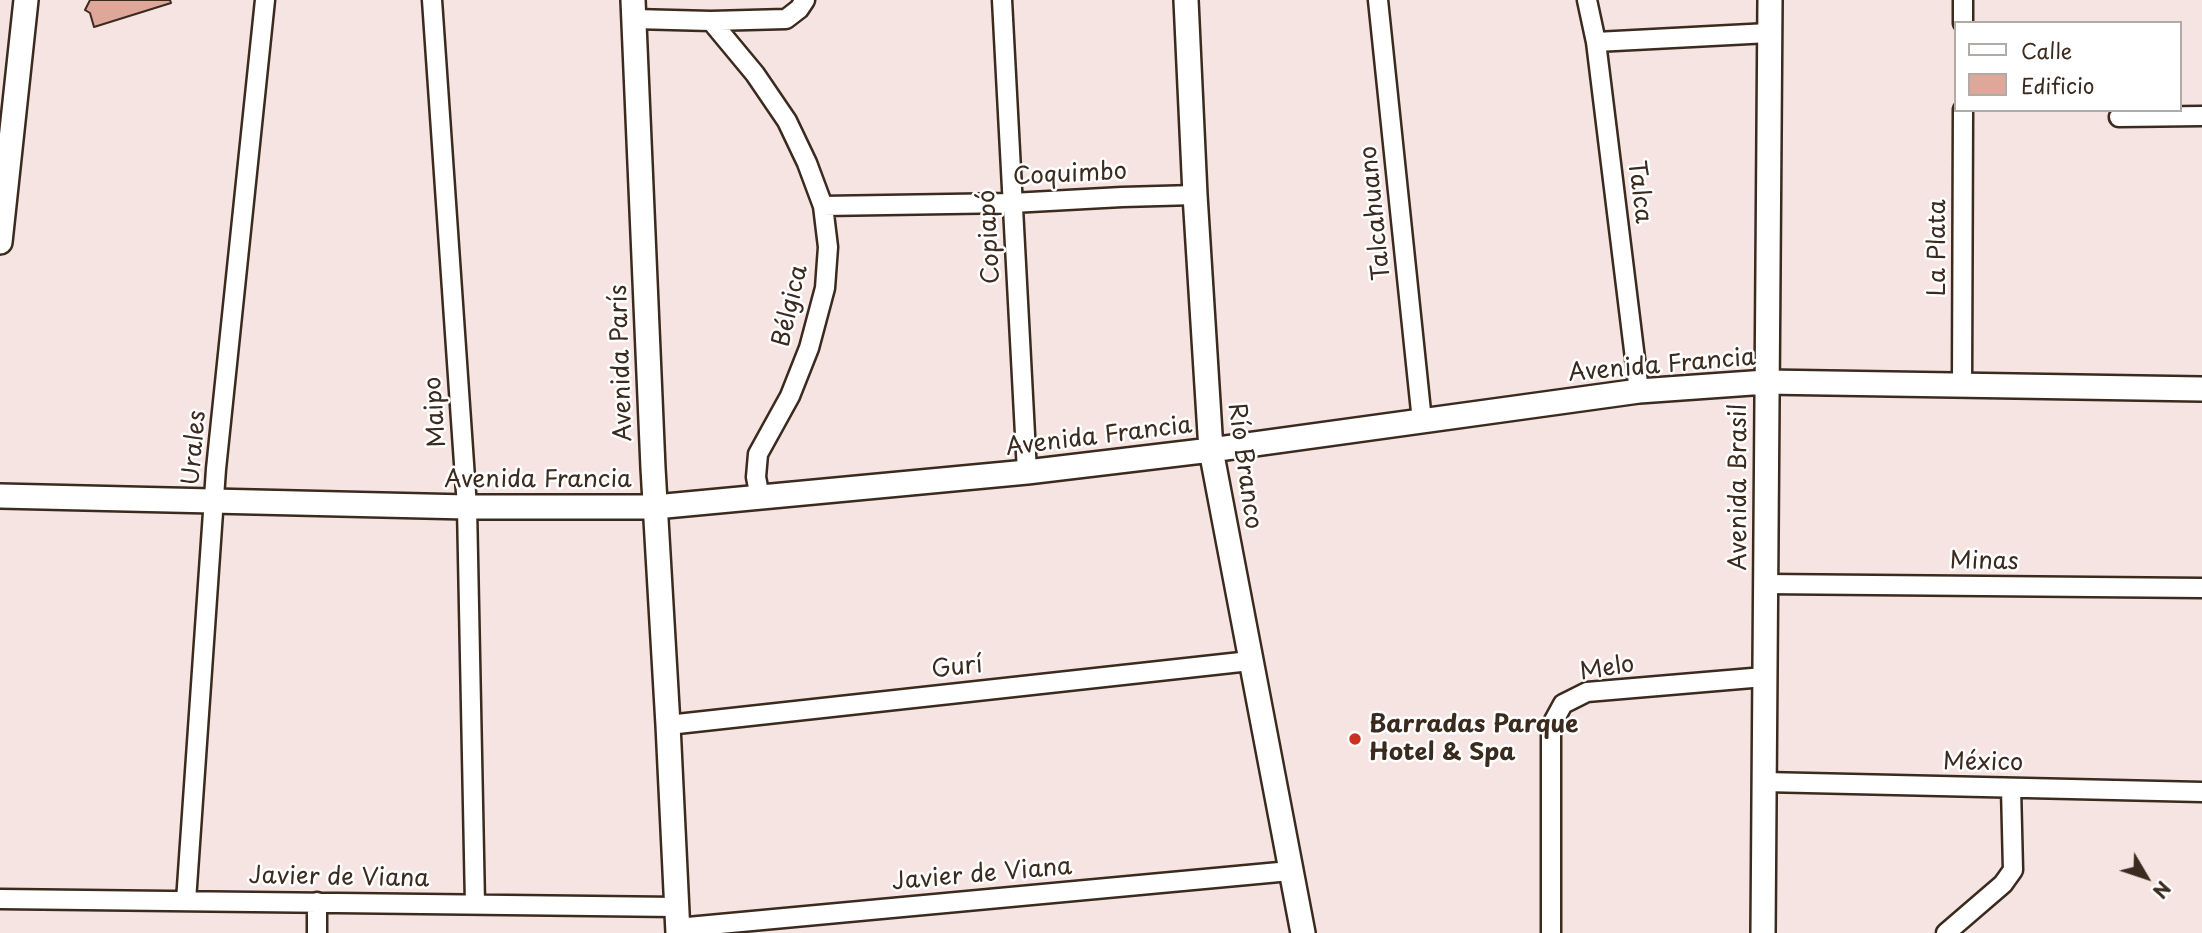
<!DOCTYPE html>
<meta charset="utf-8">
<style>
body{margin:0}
#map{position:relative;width:2202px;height:933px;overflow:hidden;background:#f5e4e1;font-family:"Playpen Sans",sans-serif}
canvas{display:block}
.legend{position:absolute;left:1954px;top:21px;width:228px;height:91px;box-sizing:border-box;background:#fff;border:2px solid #b1aaa5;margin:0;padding:9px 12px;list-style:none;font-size:21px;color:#3b2a1e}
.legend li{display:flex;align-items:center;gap:14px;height:35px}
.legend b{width:35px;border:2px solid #b1aaa5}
.north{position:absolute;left:2111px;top:842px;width:70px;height:70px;-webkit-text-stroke:5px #fff;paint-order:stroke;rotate:129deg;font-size:19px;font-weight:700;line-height:28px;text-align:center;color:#3b2a1e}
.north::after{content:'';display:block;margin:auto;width:24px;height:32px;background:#3b2a1e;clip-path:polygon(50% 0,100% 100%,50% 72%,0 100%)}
</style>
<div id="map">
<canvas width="2202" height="933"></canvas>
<ul class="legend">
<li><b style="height:9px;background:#fff"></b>Calle</li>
<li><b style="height:19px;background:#dfa69a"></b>Edificio</li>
</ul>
<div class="north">N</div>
</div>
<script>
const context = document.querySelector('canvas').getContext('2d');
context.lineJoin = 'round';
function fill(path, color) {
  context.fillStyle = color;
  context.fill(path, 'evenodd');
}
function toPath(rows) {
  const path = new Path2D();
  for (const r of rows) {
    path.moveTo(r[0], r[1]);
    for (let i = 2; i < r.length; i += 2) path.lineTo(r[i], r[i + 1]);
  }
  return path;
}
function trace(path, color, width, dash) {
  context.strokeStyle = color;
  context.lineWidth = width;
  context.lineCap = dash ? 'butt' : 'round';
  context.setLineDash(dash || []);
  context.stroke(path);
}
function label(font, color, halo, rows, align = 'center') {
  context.font = font + ' "Playpen Sans",sans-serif';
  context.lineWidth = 5;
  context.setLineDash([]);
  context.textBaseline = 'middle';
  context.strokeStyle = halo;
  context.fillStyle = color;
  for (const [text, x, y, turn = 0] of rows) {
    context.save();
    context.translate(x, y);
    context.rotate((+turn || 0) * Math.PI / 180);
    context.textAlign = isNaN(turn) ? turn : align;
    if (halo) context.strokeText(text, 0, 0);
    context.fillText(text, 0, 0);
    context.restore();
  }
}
const building = toPath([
 [90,0,170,0,171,3,94,27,90,13,85,10,90,0]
]);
fill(building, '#dfa69a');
trace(building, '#3b2a1e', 2);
const minor = toPath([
 [432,0,467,507,475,904],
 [1002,0,1027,472],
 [1378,0,1422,421],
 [1587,0,1596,42,1639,391],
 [634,19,711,21,786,19,799,9,805,0],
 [711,21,755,74,787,121,807,163,823,206,828,247,825,288,809,348,790,396,758,454,756,477,760,498],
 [1963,23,1963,0],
 [1596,42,1769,33],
 [2119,117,2202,116],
 [823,206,1012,203,1122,197,1195,195],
 [1962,385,1963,110],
 [1765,584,2202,588],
 [668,725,1250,661],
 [1764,782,2202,792],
 [0,899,676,907],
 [186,901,216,469,265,0],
 [317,902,317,933],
 [677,928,1290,871],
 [1551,933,1551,726,1563,704,1587,692,1764,677],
 [1946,933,2003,884,2013,870,2011,788]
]);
const tertiary = toPath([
 [633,0,653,468,668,725,678,933],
 [1186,0,1195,195,1211,450,1303,933],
 [0,242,26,0],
 [0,496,467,507,655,507,1027,472,1211,450,1639,391,1766,382,2202,389],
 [1763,933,1770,0]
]);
trace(minor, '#3b2a1e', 23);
trace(tertiary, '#3b2a1e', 28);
trace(minor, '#fff', 18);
trace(tertiary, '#fff', 23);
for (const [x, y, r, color] of [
 [1355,739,7,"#c8321e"]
]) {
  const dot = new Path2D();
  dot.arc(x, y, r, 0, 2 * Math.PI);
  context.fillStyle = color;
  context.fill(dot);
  trace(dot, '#fff', 2.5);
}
label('24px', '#3b2a1e', '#fff', [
 ["Coquimbo",1070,175,-3],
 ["Talca",1639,192,83],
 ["Talcahuano",1376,213,-96],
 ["Copiapó",990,237,-93],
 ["La Plata",1938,248,-90],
 ["Bélgica",791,306,-77],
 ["Avenida París",622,363,-92],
 ["Avenida Francia",1662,366,-5],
 ["Maipo",436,412,-94],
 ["Avenida Francia",1099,437,-7],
 ["Urales",195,448,-85],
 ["Río Branco",1244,466,82],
 ["Avenida Francia",538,480],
 ["Avenida Brasil",1739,487,-90],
 ["Minas",1984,562,1],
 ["Gurí",957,668,-6],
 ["Melo",1607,669,-9],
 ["México",1983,763,1],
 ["Javier de Viana",982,875,-5],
 ["Javier de Viana",339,878,1]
]);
label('bold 24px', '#3b2a1e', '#fff', [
 ["Barradas Parque",1369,725],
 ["Hotel & Spa",1369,753]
], 'left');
</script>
